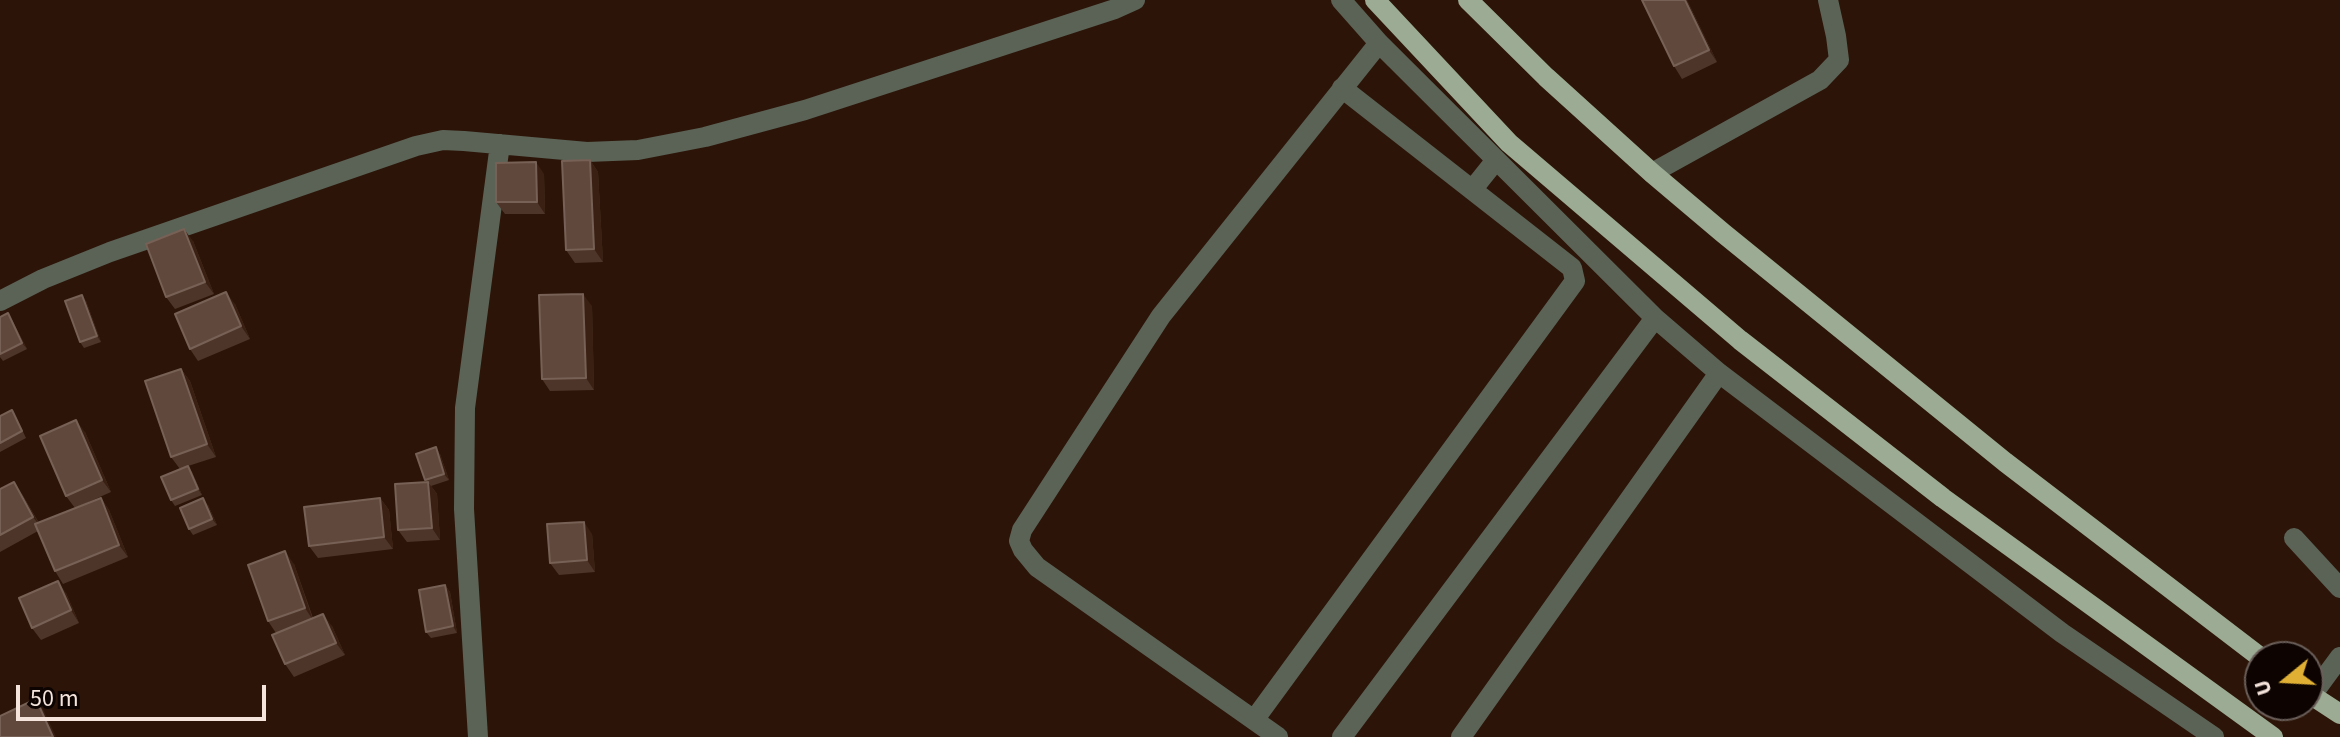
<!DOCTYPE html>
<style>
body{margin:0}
#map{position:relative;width:2340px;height:737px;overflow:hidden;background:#2c1508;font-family:"Source Sans 3",sans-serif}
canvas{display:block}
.north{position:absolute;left:2244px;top:641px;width:80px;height:80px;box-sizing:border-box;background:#0d0402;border:2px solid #6a5e59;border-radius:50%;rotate:252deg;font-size:22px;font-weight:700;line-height:32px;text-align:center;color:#f5e4dc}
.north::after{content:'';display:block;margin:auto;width:28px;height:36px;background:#e0b034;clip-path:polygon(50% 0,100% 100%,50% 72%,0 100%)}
.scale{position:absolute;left:16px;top:685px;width:250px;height:36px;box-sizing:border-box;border:4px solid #f5e4dc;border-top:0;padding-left:10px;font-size:24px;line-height:28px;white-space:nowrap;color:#f5e4dc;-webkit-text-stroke:6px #0d0402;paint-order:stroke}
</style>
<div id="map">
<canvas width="2340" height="737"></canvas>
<div class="north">U</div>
<div class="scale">50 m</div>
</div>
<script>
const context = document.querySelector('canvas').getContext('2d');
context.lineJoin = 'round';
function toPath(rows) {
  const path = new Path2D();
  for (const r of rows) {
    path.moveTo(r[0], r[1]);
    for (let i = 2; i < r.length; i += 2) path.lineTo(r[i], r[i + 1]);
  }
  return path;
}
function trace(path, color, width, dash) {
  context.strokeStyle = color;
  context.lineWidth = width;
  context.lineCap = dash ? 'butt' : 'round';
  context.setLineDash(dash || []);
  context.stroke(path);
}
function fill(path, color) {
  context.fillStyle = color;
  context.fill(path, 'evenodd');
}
trace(toPath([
 [1341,0,1379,43,1655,318,1719,373,2062,633,2214,737],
 [1652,173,1820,80,1839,60,1836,36,1828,0],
 [1472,190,1496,160],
 [0,301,43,279,110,252,416,146,443,140,464,141,587,152,638,150,705,137,805,110,1115,9,1135,0],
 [2294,538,2340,588],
 [2312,695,2340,657],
 [1254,720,1575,281,1572,268,1342,88],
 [478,737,464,509,465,408,500,144],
 [1278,737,1037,567,1023,550,1019,541,1022,530,1161,316,1379,43],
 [1342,737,1655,318],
 [1461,737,1719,373]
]), '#5b6357', 20);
trace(toPath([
 [1375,0,1509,143,1740,340,1943,498,2273,737],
 [1468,0,1546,77,1652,173,1723,233,2005,462,2260,657],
 [2308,693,2340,714]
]), '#9bab94', 20);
fill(toPath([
 [1642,0,1687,0,1717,62,1682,79,1674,66],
 [590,160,598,172,603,262,575,263,566,250],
 [544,174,545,214,505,214,496,202],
 [193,241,214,294,175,309,166,297],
 [86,301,101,342,84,348,80,342],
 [235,304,250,339,198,361,190,349],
 [592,306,594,390,550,391,542,379],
 [8,313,12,320,27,349,3,361,0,357,0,317],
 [181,369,190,381,216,457,188,466,192,472,202,495,175,506,171,500,180,469,171,457],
 [0,416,16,417,26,438,0,452],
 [85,432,111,492,75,508,66,496],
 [440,454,449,480,431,486,437,494,440,540,407,542,398,530,426,482,425,480],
 [0,489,22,494,39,523,101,498,109,510,128,557,63,584,55,571,38,531,0,552],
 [380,498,389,510,393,549,318,558,309,546],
 [208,505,217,525,193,535,189,529],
 [592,534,595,572,559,575,550,563],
 [294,564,313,618,332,626,345,655,294,677,285,664,276,633,268,621],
 [445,585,450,592,457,633,431,638,426,632],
 [66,593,79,623,41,640,32,628]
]), '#4e3529');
fill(toPath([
 [1685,0,1687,0,1717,62,1709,50],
 [590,160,598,172,603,262,594,249],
 [536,162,544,174,545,214,537,202],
 [184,229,193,241,214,294,205,282],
 [226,292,235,304,250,339,241,326],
 [583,294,592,306,594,390,586,378],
 [82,295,86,301,101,342,97,336],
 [8,313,12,320,27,349,22,343],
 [181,369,190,381,216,457,207,444],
 [76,420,85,432,111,492,102,480],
 [436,447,440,454,449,480,444,474],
 [188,466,192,472,202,495,198,489],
 [14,482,22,494,42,529,33,517],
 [428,482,437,494,440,540,432,528],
 [101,498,109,510,128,557,119,545],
 [203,498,208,505,217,525,212,519],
 [380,498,389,510,393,549,384,537],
 [584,522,592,534,595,572,587,560],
 [285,551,294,564,313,620,305,608],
 [58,581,66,593,79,623,71,610],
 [445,585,450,592,457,633,453,626],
 [323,614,332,626,345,655,336,643],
 [36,699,44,711,56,737,53,737]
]), '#392013');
const building = toPath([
 [1642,0,1685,0,1709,50,1674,66,1642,0],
 [590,160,594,249,566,250,562,161,590,160],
 [536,162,537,202,496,202,496,163,536,162],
 [184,229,205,282,166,297,146,244,184,229],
 [226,292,241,326,190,349,175,314,226,292],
 [583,294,586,378,542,379,539,295,583,294],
 [82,295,97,336,80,342,65,301,82,295],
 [8,313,22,343,0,354,0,317,8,313],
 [181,369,207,444,171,457,145,381,181,369],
 [12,410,22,431,0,443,0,416,12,410],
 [76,420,102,480,66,496,40,436,76,420],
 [436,447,444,474,425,480,416,454,436,447],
 [188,466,198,489,171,500,161,477,188,466],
 [14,482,33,517,0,535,0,489,14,482],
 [428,482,432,528,398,530,395,484,428,482],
 [101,498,119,545,55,571,35,524,101,498],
 [203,498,212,519,189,529,180,508,203,498],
 [380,498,384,537,309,546,304,507,380,498],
 [584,522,587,560,550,563,547,524,584,522],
 [285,551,305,608,268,621,248,565,285,551],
 [58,581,71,610,32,628,19,598,58,581],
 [445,585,453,626,426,632,419,590,445,585],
 [323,614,336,643,285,664,272,635,323,614],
 [36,699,53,737,0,737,0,716,36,699]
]);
fill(building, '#60483c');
trace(building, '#776055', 2);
</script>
